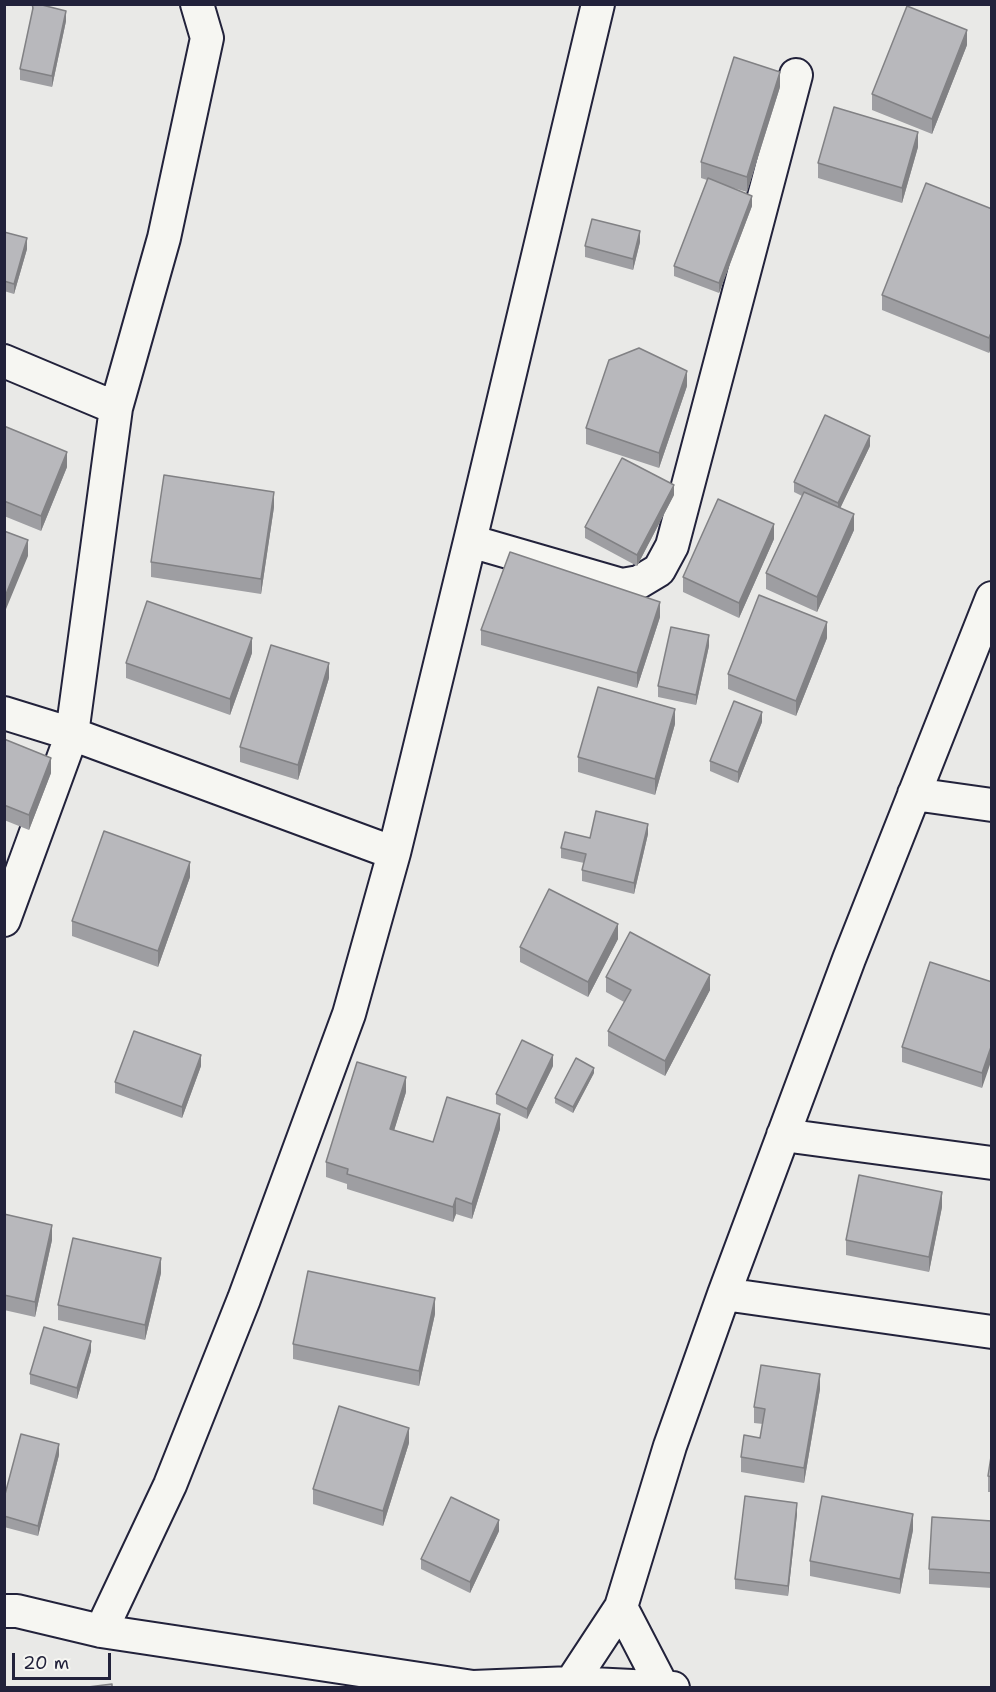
<!DOCTYPE html>
<style>
body{margin:0}
#map{position:relative;width:996px;height:1692px;overflow:hidden;background:#e9e9e7;font-family:"Shantell Sans",sans-serif}
canvas{display:block}
.frame{position:absolute;inset:0;border:6px solid #22223b;pointer-events:none}
.scale{position:absolute;left:12px;top:1653px;width:99px;height:27px;box-sizing:border-box;border:3px solid #22223b;border-top:0;padding-left:8px;font-size:18px;line-height:21px;white-space:nowrap;color:#22223b;-webkit-text-stroke:4px #f6f6f2;paint-order:stroke}
</style>
<div id="map">
<canvas width="996" height="1692"></canvas>
<div class="frame"></div>
<div class="scale">20 m</div>
</div>
<script>
const context = document.querySelector('canvas').getContext('2d');
context.lineJoin = 'round';
function toPath(rows) {
  const path = new Path2D();
  for (const r of rows) {
    path.moveTo(r[0], r[1]);
    for (let i = 2; i < r.length; i += 2) path.lineTo(r[i], r[i + 1]);
  }
  return path;
}
function trace(path, color, width, dash) {
  context.strokeStyle = color;
  context.lineWidth = width;
  context.lineCap = dash ? 'butt' : 'round';
  context.setLineDash(dash || []);
  context.stroke(path);
}
function fill(path, color) {
  context.fillStyle = color;
  context.fill(path, 'evenodd');
}
const minor = toPath([
 [4,361,116,408],
 [470,541,622,585,639,582,659,570,672,546,796,75],
 [4,713,72,734,394,853],
 [914,794,992,805],
 [4,920,72,734,116,408,164,238,207,38,197,4],
 [783,1135,992,1163],
 [724,1294,992,1332],
 [621,1607,662,1686],
 [4,1611,17,1611,101,1631,473,1687,571,1683,673,1688],
 [101,1631,170,1485,244,1299,349,1014,394,853,470,541,598,4],
 [571,1683,621,1607,670,1446,724,1294,849,959,992,598]
]);
trace(minor, '#22223b', 36);
trace(minor, '#f6f6f2', 32);
fill(toPath([
 [32,4,66,21,52,87,20,80,20,69,32,13],
 [967,45,932,134,872,110,872,94],
 [780,87,747,192,730,187,752,206,719,293,674,276,674,266,707,180,701,178,701,162],
 [918,147,902,203,818,178,818,163],
 [992,209,992,345,989,353,882,310,882,295],
 [4,232,27,249,14,294,4,291],
 [640,242,633,270,585,257,585,246],
 [687,386,659,468,586,444,586,428],
 [4,426,67,467,41,531,4,516],
 [870,446,840,508,854,530,817,612,766,589,766,573,802,496,794,492,794,482],
 [674,495,637,566,585,538,585,527],
 [274,507,261,594,151,577,151,562],
 [774,539,739,618,683,592,683,577],
 [660,617,637,688,481,645,481,630],
 [827,638,796,716,728,689,728,674],
 [709,646,696,705,658,697,658,686],
 [252,653,230,715,126,678,126,663],
 [329,678,298,780,240,762,240,747],
 [762,722,738,783,710,771,710,761],
 [675,724,655,795,578,772,578,757],
 [4,739,51,773,29,830,4,820],
 [648,834,634,894,582,881,582,870,584,863,561,858,561,848,590,838],
 [190,877,158,967,72,936,72,921],
 [618,939,588,997,520,962,520,947],
 [606,977,710,990,665,1076,608,1046,608,1031,624,1002,606,992],
 [992,982,982,1088,902,1062,902,1047],
 [201,1066,182,1118,115,1093,115,1082],
 [553,1066,527,1119,496,1104,496,1094],
 [594,1073,573,1113,555,1103,555,1098],
 [406,1092,394,1130,433,1142,500,1129,472,1219,456,1214,453,1222,347,1189,347,1184,326,1177,326,1162],
 [942,1207,929,1272,846,1255,846,1240],
 [4,1214,52,1240,35,1317,4,1310],
 [161,1273,145,1340,58,1320,58,1305],
 [435,1314,419,1386,293,1359,293,1344],
 [91,1351,77,1399,30,1384,30,1374],
 [820,1389,804,1483,741,1472,741,1457,760,1438,763,1424,754,1423,754,1407],
 [409,1443,383,1526,313,1504,313,1489],
 [992,1450,992,1492,988,1492,988,1476],
 [59,1455,38,1536,4,1527,4,1498],
 [797,1514,788,1596,735,1589,735,1579],
 [992,1521,992,1588,929,1584,929,1569],
 [913,1530,900,1594,810,1576,810,1561],
 [499,1531,470,1593,421,1569,421,1559]
]), '#9e9ea2');
fill(toPath([
 [66,11,66,21,52,87,52,76],
 [967,30,967,45,932,134,932,119],
 [780,72,780,87,747,192,747,177],
 [918,132,918,147,902,203,902,188],
 [752,196,752,206,719,293,719,283],
 [640,231,640,242,633,270,633,259],
 [27,238,27,249,14,294,14,284],
 [992,330,992,345,989,353,989,338],
 [687,371,687,386,659,468,659,453],
 [870,436,870,446,838,513,838,503],
 [67,452,67,467,41,531,41,516],
 [674,485,674,495,637,566,637,555],
 [274,492,274,507,261,594,261,579],
 [854,514,854,530,817,612,817,597],
 [774,524,774,539,739,618,739,603],
 [28,540,28,556,4,614,4,599],
 [660,602,660,617,637,688,637,673],
 [827,622,827,638,796,716,796,701],
 [709,635,709,646,696,705,696,695],
 [252,638,252,653,230,715,230,699],
 [329,663,329,678,298,780,298,765],
 [675,709,675,724,655,795,655,779],
 [762,712,762,722,738,783,738,772],
 [51,758,51,773,29,830,29,815],
 [648,824,648,834,634,894,634,883],
 [190,862,190,877,158,967,158,951],
 [618,924,618,939,588,997,588,982],
 [710,975,710,990,665,1076,665,1061],
 [992,1044,992,1059,982,1088,982,1073],
 [201,1055,201,1066,182,1118,182,1107],
 [553,1055,553,1066,527,1119,527,1109],
 [594,1068,594,1073,573,1113,573,1107],
 [406,1077,406,1092,390,1144,390,1129],
 [500,1114,500,1129,472,1219,472,1204],
 [942,1192,942,1207,929,1272,929,1257],
 [456,1198,456,1214,453,1222,453,1207],
 [52,1225,52,1240,35,1317,35,1302],
 [161,1258,161,1273,145,1340,145,1325],
 [435,1298,435,1314,419,1386,419,1371],
 [91,1341,91,1351,77,1399,77,1388],
 [820,1374,820,1389,804,1483,804,1468],
 [409,1428,409,1443,383,1526,383,1511],
 [59,1444,59,1455,38,1536,38,1526],
 [797,1503,797,1514,788,1596,788,1586],
 [913,1514,913,1530,900,1594,900,1579],
 [499,1520,499,1531,470,1593,470,1582]
]), '#818184');
const building = toPath([
 [32,4,38,4,66,11,52,76,20,69,33,8,32,4],
 [907,6,967,30,932,119,872,94,907,6],
 [734,57,780,72,747,177,701,162,734,57],
 [834,107,918,132,902,188,818,163,834,107],
 [708,178,752,196,719,283,674,266,708,178],
 [926,183,992,209,992,330,989,338,882,295,926,183],
 [592,219,640,231,633,259,585,246,592,219],
 [4,232,27,238,14,284,4,281,4,232],
 [639,348,687,371,659,453,586,428,609,360,639,348],
 [825,415,870,436,838,503,794,482,825,415],
 [4,426,67,452,41,516,4,501,4,426],
 [622,458,674,485,637,555,585,527,622,458],
 [164,475,274,492,261,579,151,562,164,475],
 [804,492,854,514,817,597,766,573,804,492],
 [718,499,774,524,739,603,683,577,718,499],
 [4,531,28,540,4,599,4,531],
 [510,552,660,602,637,673,481,630,510,552],
 [759,595,827,622,796,701,728,674,759,595],
 [147,601,252,638,230,699,126,663,147,601],
 [671,627,709,635,696,695,658,686,671,627],
 [271,645,329,663,298,765,240,747,271,645],
 [598,687,675,709,655,779,578,757,598,687],
 [734,701,762,712,738,772,710,761,734,701],
 [4,739,51,758,29,815,4,805,4,739],
 [596,811,648,824,634,883,582,870,586,854,561,848,565,832,590,838,596,811],
 [104,831,190,862,158,951,72,921,104,831],
 [549,889,618,924,588,982,520,947,549,889],
 [630,932,710,975,665,1061,608,1031,631,990,606,977,630,932],
 [930,962,992,982,992,1044,982,1073,902,1047,930,962],
 [134,1031,201,1055,182,1107,115,1082,134,1031],
 [522,1040,553,1055,527,1109,496,1094,522,1040],
 [576,1058,594,1068,573,1107,555,1098,576,1058],
 [357,1062,406,1077,390,1129,433,1142,447,1097,500,1114,472,1204,456,1198,453,1207,347,1174,348,1169,326,1162,357,1062],
 [859,1175,942,1192,929,1257,846,1240,859,1175],
 [4,1214,52,1225,35,1302,4,1295,4,1214],
 [73,1238,161,1258,145,1325,58,1305,73,1238],
 [308,1271,435,1298,419,1371,293,1344,308,1271],
 [44,1327,91,1341,77,1388,30,1374,44,1327],
 [761,1365,820,1374,804,1468,741,1457,744,1435,760,1438,765,1409,754,1407,761,1365],
 [339,1406,409,1428,383,1511,313,1489,339,1406],
 [21,1434,59,1444,38,1526,4,1516,4,1498,21,1434],
 [992,1450,992,1477,988,1476,992,1450],
 [745,1496,797,1503,788,1586,735,1579,745,1496],
 [822,1496,913,1514,900,1579,810,1561,822,1496],
 [451,1497,499,1520,470,1582,421,1559,451,1497],
 [932,1517,992,1521,992,1573,929,1569,932,1517],
 [112,1684,112,1688,80,1688,112,1684]
]);
fill(building, '#b8b8bc');
trace(building, '#818184', 1.5);
</script>
